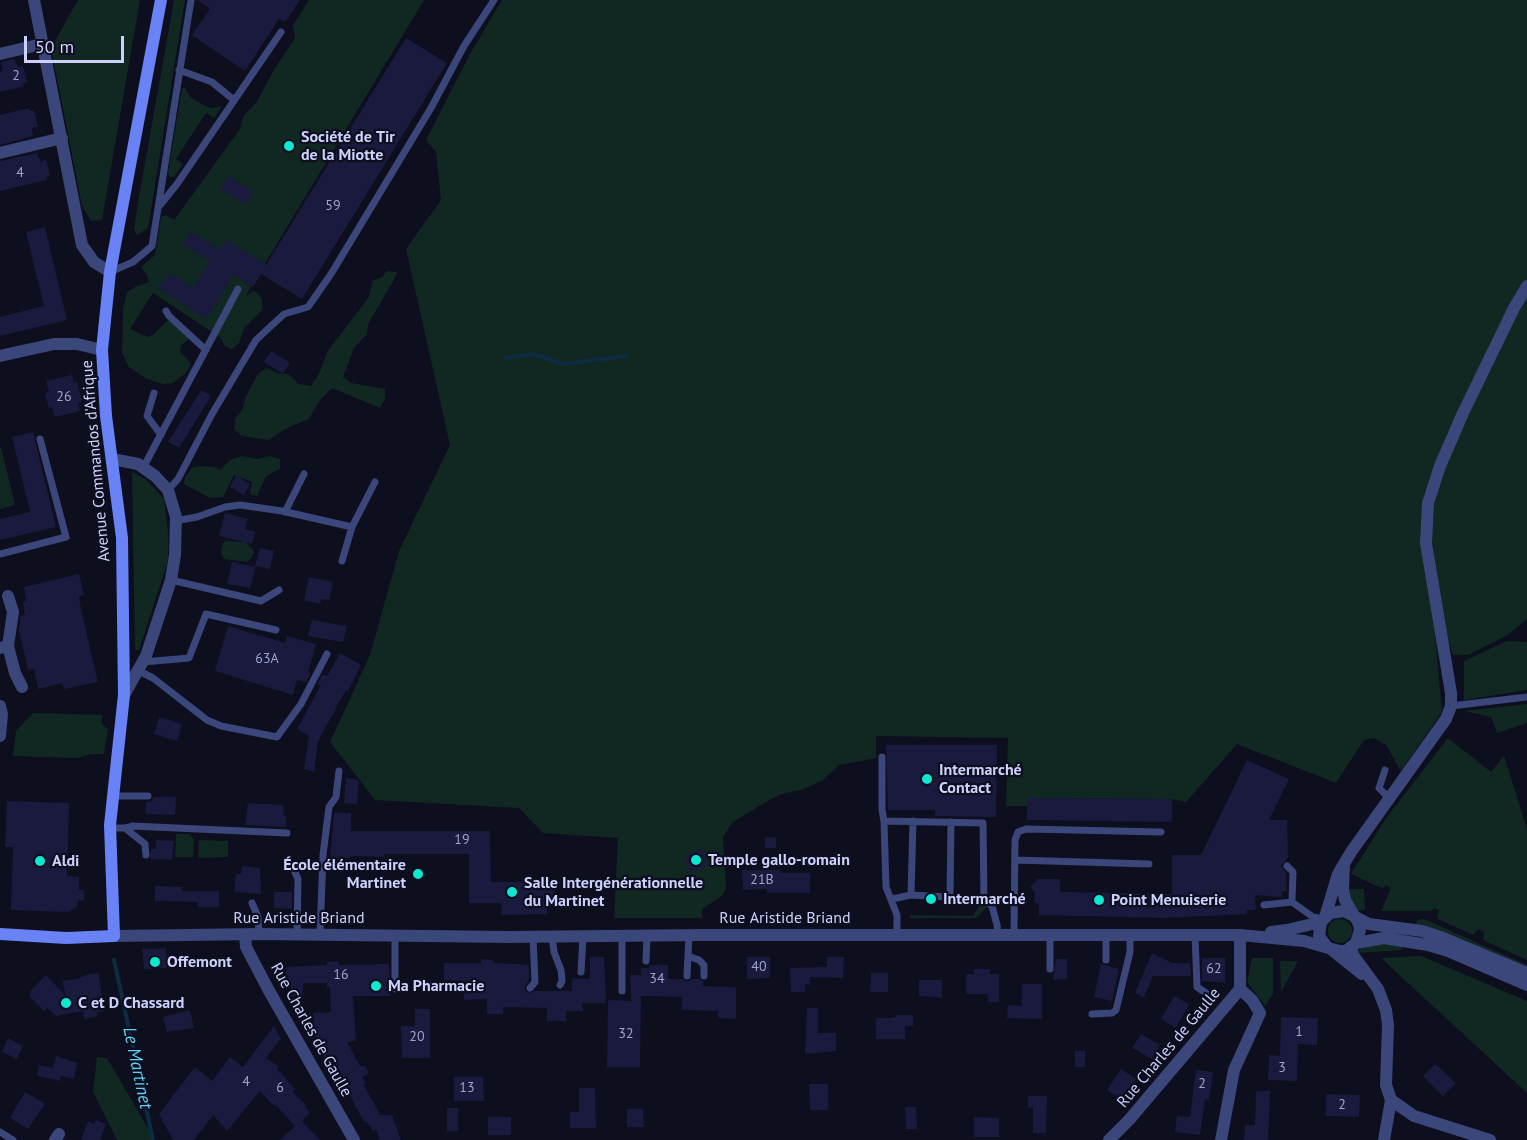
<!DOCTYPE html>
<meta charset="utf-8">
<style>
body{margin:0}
#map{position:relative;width:1527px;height:1140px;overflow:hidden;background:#0d0e1e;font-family:"PT Sans",sans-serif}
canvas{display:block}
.scale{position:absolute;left:24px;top:36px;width:100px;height:27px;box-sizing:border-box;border:3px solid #cdd1fc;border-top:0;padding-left:8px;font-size:18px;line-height:21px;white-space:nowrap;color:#cdd1fc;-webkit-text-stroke:4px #0d0e1e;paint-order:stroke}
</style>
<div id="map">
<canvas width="1527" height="1140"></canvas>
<div class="scale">50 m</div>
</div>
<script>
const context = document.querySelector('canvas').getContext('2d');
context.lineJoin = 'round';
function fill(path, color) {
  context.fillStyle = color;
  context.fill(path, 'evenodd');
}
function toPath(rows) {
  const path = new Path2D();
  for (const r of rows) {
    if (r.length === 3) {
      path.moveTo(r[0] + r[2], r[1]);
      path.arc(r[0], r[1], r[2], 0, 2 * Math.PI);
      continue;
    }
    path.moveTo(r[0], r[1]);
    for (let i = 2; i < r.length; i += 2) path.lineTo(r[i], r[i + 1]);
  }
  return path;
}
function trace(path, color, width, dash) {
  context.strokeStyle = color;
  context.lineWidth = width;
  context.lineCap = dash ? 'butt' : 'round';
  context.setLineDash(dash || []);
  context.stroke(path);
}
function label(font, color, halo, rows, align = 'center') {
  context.font = font + ' "PT Sans",sans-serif';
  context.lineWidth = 4.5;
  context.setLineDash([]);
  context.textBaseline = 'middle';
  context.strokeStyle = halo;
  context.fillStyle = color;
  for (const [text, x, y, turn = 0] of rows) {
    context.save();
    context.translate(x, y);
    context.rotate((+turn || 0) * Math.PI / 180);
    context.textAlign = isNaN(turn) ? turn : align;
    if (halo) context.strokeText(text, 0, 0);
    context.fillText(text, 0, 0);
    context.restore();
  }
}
fill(toPath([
 [78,0,140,0,102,220,91,221,82,206,51,48],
 [174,0,185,0,148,228,137,235,134,229,137,208],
 [309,0,424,0,245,297,252,291,256,292,262,299,262,310,244,329,239,343,232,349,225,346,221,338,153,293,130,329,148,337,154,334,167,321,175,320,186,330,188,340,181,345,180,351,191,364,186,373,173,383,163,384,147,379,129,367,122,353,123,309,127,292,135,287,149,282,147,275,141,267,155,255,161,217,166,215,174,220,240,129,244,115,256,103,275,68,295,38,293,25],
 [502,0,1527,0,1527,619,1508,635,1468,655,1453,655,1446,634,1424,488,1423,551,1435,631,1442,712,1401,771,1386,745,1374,738,1364,740,1336,783,1237,744,1186,802,1172,799,1027,798,1027,806,1006,806,1008,738,876,736,876,758,839,765,823,780,804,789,782,794,769,800,732,823,723,837,726,887,723,895,702,909,702,918,614,918,618,838,543,833,519,808,375,800,330,742,370,655,399,551,450,445,406,249,441,200,436,152,426,140,470,54],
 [182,88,185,88,190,97,201,104,211,108,222,106,214,118,206,113,176,159,183,164,174,177,170,177,168,173],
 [387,271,397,272,394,280,368,324,367,334,354,348,343,377,351,383,385,389,385,399,380,408,332,388,320,400,309,419,287,428,268,440,242,436,234,429,235,419,242,410,246,396,258,374,266,368,277,373,288,374,299,384,311,386,320,372,327,352,369,297,373,280,381,278],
 [1,447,15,505,0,509,0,448],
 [242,456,257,459,270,456,280,459,280,469,266,476,257,496,250,494,252,482,234,475,223,497,210,498,184,484,185,477,192,468,199,466,213,467,220,470,230,460],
 [132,472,147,480,164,499,168,532,168,561,139,650,135,650],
 [226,541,246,542,254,551,252,558,247,562,224,559,221,552,223,543],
 [1507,641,1527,642,1527,690,1464,700,1464,661],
 [1527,704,1527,723,1497,733,1491,717,1464,711],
 [33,713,102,715,102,724,108,729,104,754,91,754,77,758,13,756,16,731],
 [1448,738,1491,772,1504,756,1527,829,1527,960,1485,941,1483,939,1484,932,1482,930,1478,929,1473,935,1438,919,1437,916,1439,910,1434,908,1432,911,1381,911,1391,888,1386,885,1384,888,1379,887,1351,874,1386,818],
 [176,834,189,834,194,839,193,857,175,857],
 [199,840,228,841,228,857,198,858],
 [1347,889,1364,889,1365,910,1358,911,1348,895],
 [979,906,988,906,976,918,910,918,910,915,973,916],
 [1424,919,1527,965,1527,968,1416,926,1417,920],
 [1340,931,12],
 [1387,943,1403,945,1402,950,1359,953,1358,951,1365,946],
 [1421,956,1527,1001,1527,1093,1381,958],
 [1252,958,1273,958,1273,994,1265,1006,1247,982],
 [1298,961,1281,992,1280,961],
 [97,1057,107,1058,155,1140,117,1140,93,1092]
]), '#112722');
trace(toPath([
 [506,358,532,354,564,364,626,356],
 [114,960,153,1140]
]), '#0e2c41', 4);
fill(toPath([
 [197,0,300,0,285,22,279,19,245,71,192,35,210,9],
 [406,38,447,63,302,299,261,274,253,287,233,275,206,319,158,288,170,273,193,288,210,261,182,244,190,232,220,250,226,240,266,265],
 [14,59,18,67,23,66,27,82,23,83,24,86,0,92,0,72,3,70,1,62],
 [29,108,30,111,34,110,38,127,32,128,33,136,0,145,0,115],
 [37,153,41,162,46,159,50,176,46,177,47,180,0,191,0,161],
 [228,176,253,191,245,204,220,189],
 [45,227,67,320,0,336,0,317,44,306,26,232],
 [271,351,290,363,283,374,264,362],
 [72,375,74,383,77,382,80,393,82,402,78,403,80,411,55,417,52,407,49,408,45,393,49,392,46,381],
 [201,390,211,396,179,448,168,442],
 [33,432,56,527,0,540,0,519,30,512,12,437],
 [236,476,250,484,244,495,230,487],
 [225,513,248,519,245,529,255,532,252,544,219,536],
 [260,548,274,551,270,569,255,566],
 [232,562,256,567,250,588,227,584],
 [79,574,84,595,79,596,81,610,98,682,64,689,62,683,38,689,34,669,28,670,19,630,21,616,25,615,23,602,26,601,24,587],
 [309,577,333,582,329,600,321,599,320,604,304,600],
 [312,620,347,626,343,642,308,636],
 [228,626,285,643,287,636,316,644,308,672,311,673,306,682,297,680,293,695,215,671],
 [340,653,361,665,348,691,346,690,318,741,314,772,304,769,309,736,297,729,321,685,317,685,322,675,327,676],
 [159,717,182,724,177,741,154,734],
 [886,745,997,745,996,817,935,816,935,810,888,810],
 [1247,760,1289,779,1269,820,1287,820,1288,858,1286,858,1286,861,1281,865,1286,873,1287,891,1282,891,1282,897,1255,895,1256,910,1247,910,1247,914,1164,918,1039,915,1039,904,1034,902,1035,892,1030,887,1038,879,1060,879,1060,892,1172,894,1172,855,1201,855],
 [346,778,359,780,357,804,344,803],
 [153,797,176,797,175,815,145,814,146,802,152,801],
 [1027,798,1172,799,1172,822,1027,820],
 [7,801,69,803,67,876,79,877,79,890,84,890,84,901,78,900,78,906,68,912,11,910,13,847,5,847],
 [248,803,283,805,284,816,286,817,286,827,245,825],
 [334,813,351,813,351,831,490,831,491,882,555,882,554,903,547,903,547,914,502,915,501,903,469,903,469,854,384,854,385,857,350,856,350,858,330,858],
 [776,837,776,848,765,848,765,838],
 [156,840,174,841,172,860,150,859,151,849,156,849],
 [701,849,708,865,691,872,684,856],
 [242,866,260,868,261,894,234,892,236,874,241,874],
 [742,870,780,870,780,873,810,873,810,893,767,893,767,889,743,890],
 [155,886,182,887,182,891,219,891,219,907,198,907,198,902,155,901],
 [274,892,292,892,292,909,274,908],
 [166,948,167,968,144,969,142,949],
 [1152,953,1172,963,1190,963,1191,976,1153,976,1144,997,1135,993],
 [590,957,604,957,606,1003,582,1003,583,1011,566,1011,566,1021,547,1021,547,1008,507,1007,503,1008,503,1014,487,1014,487,999,464,1000,463,981,444,980,444,963,481,963,481,959,493,960,493,962,498,963,529,965,529,980,524,988,528,993,535,991,572,991,572,978,590,979],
 [747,957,770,957,770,978,747,979],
 [827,957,844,957,843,978,810,977,810,985,805,984,805,992,791,992,790,968,827,967],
 [1202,958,1225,958,1225,983,1202,981],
 [1056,959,1067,959,1067,979,1053,980],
 [338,961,339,965,389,964,391,996,353,996,356,1041,347,1042,360,1066,365,1066,369,1073,362,1077,366,1084,364,1085,380,1115,392,1115,401,1140,380,1140,376,1129,373,1131,366,1121,364,1122,340,1077,338,1078,329,1060,326,1062,318,1045,316,1045,313,1013,331,1012,330,987,327,987,327,983,303,983,303,996,291,996,291,984,286,984,286,967,327,965,327,962],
 [1101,964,1119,969,1112,1001,1094,997],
 [650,965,668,965,668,979,682,979,687,982,692,979,699,979,703,981,703,986,736,987,736,1019,718,1018,718,1011,682,1010,682,997,641,996,640,1067,607,1067,608,1000,631,1001,630,975,641,975,641,968,648,968],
 [974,969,990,969,990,974,999,974,999,1002,988,1002,988,994,966,994,966,974,974,974],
 [98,973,105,1011,97,1012,98,1016,84,1019,83,1011,56,1016,47,1008,44,1011,30,997,30,991,46,975,66,996,62,981,77,979,89,974],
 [871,973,888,973,888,992,870,992],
 [919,980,942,980,942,998,919,996],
 [1022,984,1042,984,1042,1019,1007,1018,1008,1005,1022,1006],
 [1174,996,1189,1004,1176,1028,1161,1019],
 [807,1008,818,1008,818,1033,836,1033,836,1051,805,1054],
 [415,1009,430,1009,430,1058,402,1058,401,1026,415,1026],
 [190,1010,194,1028,167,1032,163,1017],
 [896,1015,913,1015,913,1026,905,1026,905,1039,876,1039,876,1018,891,1018,896,1017],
 [1281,1017,1318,1018,1317,1045,1298,1044,1297,1081,1268,1080,1269,1055,1280,1056],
 [274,1026,281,1039,266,1058,279,1067,277,1069,295,1089,292,1091,306,1105,305,1106,310,1113,302,1121,320,1140,280,1140,295,1126,276,1105,274,1106,260,1091,227,1131,213,1115,194,1140,173,1140,159,1114,190,1073,195,1067,212,1081,230,1057,243,1067],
 [1141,1034,1160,1045,1152,1059,1132,1048],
 [8,1038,23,1046,17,1059,2,1052],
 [1075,1051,1085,1051,1085,1067,1075,1067],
 [56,1056,77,1063,74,1079,61,1076,60,1081,37,1076,39,1065,53,1068],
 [1435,1064,1456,1083,1443,1096,1423,1076],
 [1121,1069,1136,1079,1122,1099,1107,1090],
 [1196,1070,1213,1072,1209,1100,1205,1099,1200,1135,1175,1132,1177,1116,1190,1117],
 [454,1077,483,1077,484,1101,454,1101],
 [809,1084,828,1084,828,1110,810,1110],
 [579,1088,595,1088,596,1128,570,1128,570,1112,579,1112],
 [1256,1091,1270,1091,1268,1140,1244,1140,1245,1125,1255,1125],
 [25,1092,45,1104,28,1129,10,1118],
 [1326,1094,1360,1095,1359,1117,1326,1116],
 [1028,1096,1047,1096,1046,1133,1033,1133,1033,1107,1028,1108],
 [905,1107,916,1107,917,1129,906,1129],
 [447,1108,458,1108,458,1131,447,1131],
 [627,1109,643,1109,644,1127,627,1127],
 [488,1117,511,1117,511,1135,488,1135],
 [974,1117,999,1118,999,1137,974,1137],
 [96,1120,106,1124,100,1140,81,1140,88,1121,94,1124]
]), '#1a1a3e');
trace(toPath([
 [179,70,212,82,234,100],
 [161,204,177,184,281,32],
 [110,272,133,262,152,246,191,0],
 [166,311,169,316,206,350],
 [154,393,147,416,161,435],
 [143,468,238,289],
 [168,490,178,479,212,414,256,340,284,314,308,307,331,274,431,108,464,46,494,0],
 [285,512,304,474],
 [175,521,197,517,225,507,240,505,282,511,352,527,375,482],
 [0,554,66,537,40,439],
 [342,561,352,527],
 [171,580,261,601,279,590],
 [143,662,189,658,206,614,276,630],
 [139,671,153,678,207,720,221,726,277,737,301,704,327,654],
 [1451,706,1527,697],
 [882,757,882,810,884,821],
 [1385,770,1379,788,1390,799],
 [113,796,148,796],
 [110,828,125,828,132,826,287,833],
 [125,828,145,844,146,855],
 [1015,860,1149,864],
 [1287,866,1293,872,1292,902],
 [294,870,298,879,297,934],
 [911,895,913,821],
 [950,895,951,822],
 [892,899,911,895,984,899],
 [252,903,258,917,259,934],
 [1264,905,1292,902,1313,917,1323,919],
 [320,934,323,855,329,807,336,797,339,771],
 [897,935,897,915,886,887,884,821,983,823,984,899,992,906,997,925,998,935],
 [1014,935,1015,840,1018,832,1026,829,1161,832],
 [1106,935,1106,960],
 [1195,935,1197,987,1206,993],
 [552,936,554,952,561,970,562,981,560,985],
 [688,956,699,960,704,965,704,976],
 [646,961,647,935],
 [1050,969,1050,935],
 [581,972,583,936],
 [687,976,689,935],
 [530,988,535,982,533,936],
 [395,989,395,935],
 [622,991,622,935],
 [1092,1014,1112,1013,1116,1010,1130,952,1130,935],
 [0,1132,13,1140]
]), '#3b467a', 7);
trace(toPath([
 [34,0,82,245,94,262,110,272],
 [0,54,42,44],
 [0,153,62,138],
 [0,356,54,344,77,344,102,350],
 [112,459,138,464,155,476,168,490,176,517,175,555,171,580,146,656,124,695],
 [8,646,15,673,22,687],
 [0,648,8,646,13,612,8,596],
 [0,706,2,714,0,736],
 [245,935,246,947,268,989,354,1140],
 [1351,948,1353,955,1378,989,1386,1010,1388,1025,1386,1085,1391,1100,1414,1116,1490,1140],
 [1332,950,1362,974],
 [55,1140,59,1134],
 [1109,1140,1129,1120,1240,989,1240,935],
 [1221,1140,1234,1070,1260,1013,1252,1000,1240,989],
 [1384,1140,1391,1100]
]), '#3b467a', 12);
trace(toPath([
 [1325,917,1338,874,1351,852,1446,719,1451,706,1451,693,1426,543,1428,503,1440,466,1463,413,1514,308,1527,286],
 [1271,932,1287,930,1321,922],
 [114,936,259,934,508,937,703,935,1240,935,1304,941,1339,951,1346,951,1356,943,1360,930,1359,924,1345,900,1343,889,1344,864],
 [1356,943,1384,938,1428,945,1448,951,1527,985],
 [1327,947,1319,936,1321,922,1330,913,1344,911,1369,924,1422,931,1443,938,1527,973]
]), '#3b467a', 12);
trace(toPath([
 [0,934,66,938,114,936,110,825,124,695,122,538,106,416,102,350,110,272,161,0]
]), '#6983f7', 12);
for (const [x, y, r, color] of [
 [289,146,6,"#0de8d0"],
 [927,779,6,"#0de8d0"],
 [696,860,6,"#0de8d0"],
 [40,861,6,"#0de8d0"],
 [418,874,6,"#0de8d0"],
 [512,892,6,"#0de8d0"],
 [931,899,6,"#0de8d0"],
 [1099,900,6,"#0de8d0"],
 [155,962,6,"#0de8d0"],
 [376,986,6,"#0de8d0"],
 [66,1003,6,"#0de8d0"]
]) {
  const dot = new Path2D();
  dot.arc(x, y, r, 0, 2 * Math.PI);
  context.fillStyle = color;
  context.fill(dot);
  trace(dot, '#0d0e1e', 2);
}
label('14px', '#a0a3cc', null, [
 ["2",16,76],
 ["4",20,173],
 ["59",333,206],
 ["26",64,397],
 ["63A",267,659],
 ["19",462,840],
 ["21B",762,880],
 ["40",759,967],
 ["62",1214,969],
 ["16",341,975],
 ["34",657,979],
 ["1",1299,1032],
 ["32",626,1034],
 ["20",417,1037],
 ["3",1282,1068],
 ["4",246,1082],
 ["2",1202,1084],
 ["6",280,1088],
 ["13",467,1088],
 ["2",1342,1105]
]);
label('bold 16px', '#cdd1fc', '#0d0e1e', [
 ["Société de Tir",301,137],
 ["de la Miotte",301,155],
 ["Intermarché",939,770],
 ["Contact",939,788],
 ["Temple gallo-romain",708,860],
 ["Aldi",52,861],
 ["École élémentaire",406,865,"right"],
 ["Martinet",406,883,"right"],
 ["Salle Intergénérationnelle",524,883],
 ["du Martinet",524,901],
 ["Intermarché",943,899],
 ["Point Menuiserie",1111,900],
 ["Offemont",167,962],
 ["Ma Pharmacie",388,986],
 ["C et D Chassard",78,1003]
], 'left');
label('16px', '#cdd1fc', '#0d0e1e', [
 ["Avenue Commandos d'Afrique",96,461,-95],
 ["Rue Aristide Briand",299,918],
 ["Rue Aristide Briand",785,918],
 ["Rue Charles de Gaulle",311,1030,61],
 ["Rue Charles de Gaulle",1169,1048,-50]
]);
label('italic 18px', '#60d0f6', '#0d0e1e', [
 ["Le Martinet",137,1068,78]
]);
</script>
